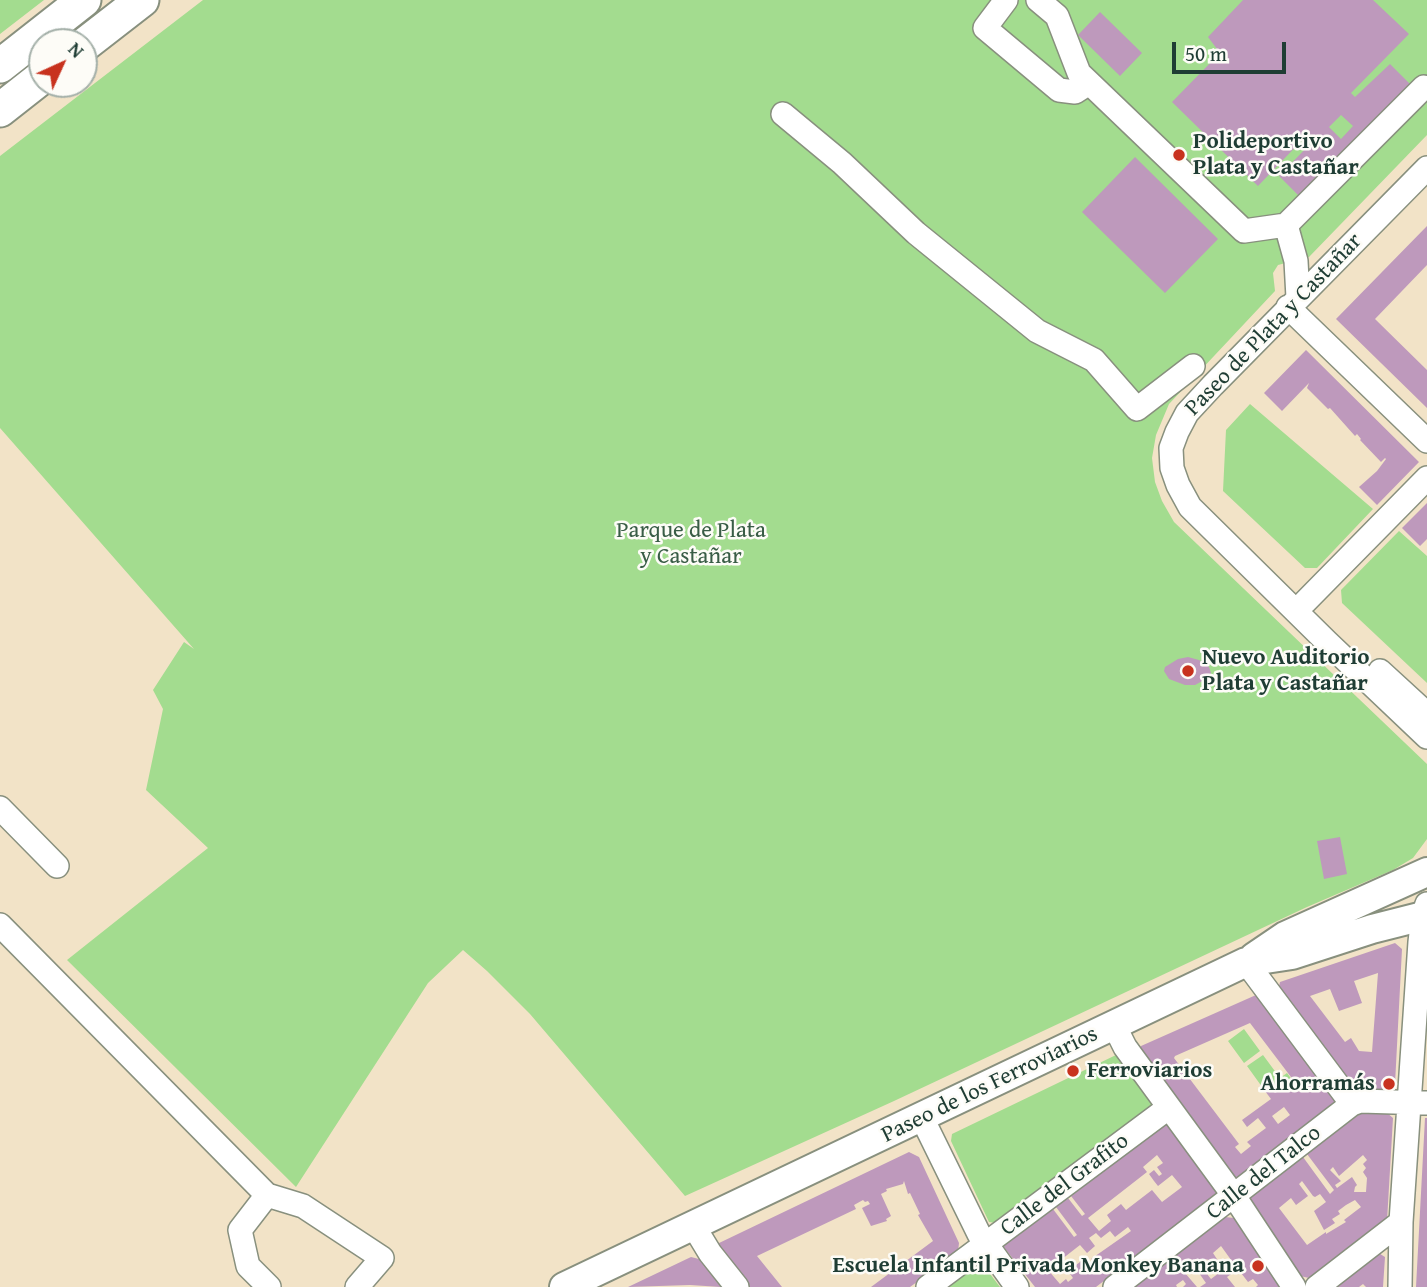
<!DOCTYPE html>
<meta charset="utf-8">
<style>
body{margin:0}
#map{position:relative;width:1427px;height:1287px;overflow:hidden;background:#f2e3c7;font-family:"Gentium Book Plus",serif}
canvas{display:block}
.north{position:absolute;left:28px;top:28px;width:70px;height:70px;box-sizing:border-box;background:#fdfcf7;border:2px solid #a4b0a9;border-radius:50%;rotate:45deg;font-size:19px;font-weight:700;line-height:28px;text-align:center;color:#1f3d34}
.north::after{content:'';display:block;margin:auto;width:24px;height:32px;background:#c8321e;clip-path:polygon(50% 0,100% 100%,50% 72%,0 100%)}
.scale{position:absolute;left:1172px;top:42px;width:114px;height:32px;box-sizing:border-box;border:4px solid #1f3d34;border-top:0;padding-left:9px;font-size:21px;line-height:24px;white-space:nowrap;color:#1f3d34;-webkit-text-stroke:5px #fdfcf7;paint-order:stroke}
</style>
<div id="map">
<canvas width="1427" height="1287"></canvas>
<div class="north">N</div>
<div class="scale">50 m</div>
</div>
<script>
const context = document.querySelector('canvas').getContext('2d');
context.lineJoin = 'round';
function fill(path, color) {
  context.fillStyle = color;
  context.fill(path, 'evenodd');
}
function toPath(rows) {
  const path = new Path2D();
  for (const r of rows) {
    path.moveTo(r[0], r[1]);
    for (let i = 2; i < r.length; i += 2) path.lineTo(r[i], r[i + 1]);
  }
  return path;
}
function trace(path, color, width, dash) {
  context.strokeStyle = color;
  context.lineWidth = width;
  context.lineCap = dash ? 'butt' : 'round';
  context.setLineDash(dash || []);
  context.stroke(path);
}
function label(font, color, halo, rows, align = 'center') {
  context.font = font + ' "Gentium Book Plus",serif';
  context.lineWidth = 5;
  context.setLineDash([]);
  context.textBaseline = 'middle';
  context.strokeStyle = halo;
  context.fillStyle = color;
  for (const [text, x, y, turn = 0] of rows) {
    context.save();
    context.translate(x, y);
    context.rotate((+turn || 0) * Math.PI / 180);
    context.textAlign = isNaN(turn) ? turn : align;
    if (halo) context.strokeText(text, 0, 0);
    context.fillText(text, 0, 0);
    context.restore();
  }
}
fill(toPath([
 [0,0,44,0,0,34],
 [203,0,1427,0,1427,135,1309,257,1278,265,1273,273,1275,291,1169,404,1156,435,1152,458,1155,482,1162,501,1174,522,1427,764,1427,839,1413,858,1393,870,1307,907,894,1101,685,1196,530,1014,487,971,463,950,428,983,296,1187,67,960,208,848,146,790,163,709,153,690,184,642,194,649,0,428,0,156],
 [1250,404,1373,509,1317,568,1305,568,1223,491,1226,430],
 [1399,531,1427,556,1427,683,1342,603,1341,590],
 [1244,1029,1260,1051,1244,1063,1228,1041],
 [1116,1055,1153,1103,1153,1106,996,1223,989,1222,951,1141,952,1134],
 [1263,1055,1280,1078,1287,1073,1293,1081,1280,1091,1274,1084,1265,1091,1247,1066],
 [981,1262,1000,1287,949,1287]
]), '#a3dc8f');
fill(toPath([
 [1243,0,1373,0,1409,34,1351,93,1355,97,1390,64,1410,84,1300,197,1279,176,1312,142,1306,136,1258,186,1172,102,1220,53,1208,37],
 [1341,115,1353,126,1341,139,1329,127],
 [1100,12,1142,53,1120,76,1078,35],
 [1135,157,1218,239,1165,293,1082,212],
 [1427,226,1427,265,1375,319,1427,370,1427,408,1336,319],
 [1306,350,1419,462,1377,505,1359,487,1377,471,1386,459,1385,458,1381,462,1360,440,1361,439,1357,434,1355,436,1330,408,1328,409,1307,388,1309,383,1282,411,1264,393],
 [1427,503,1427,539,1420,546,1402,528],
 [1188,657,1199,660,1209,667,1211,673,1208,678,1195,685,1185,685,1169,679,1164,671,1165,667,1178,659],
 [1340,837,1347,874,1324,879,1317,841],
 [1395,943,1402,949,1395,1084,1389,1091,1354,1091,1278,991,1280,982],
 [1378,973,1372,1052,1359,1051,1351,1038,1345,1042,1310,996,1330,989,1339,1011,1362,1003,1354,981],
 [1256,995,1335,1096,1334,1106,1236,1179,1140,1051,1141,1046],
 [1250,1023,1294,1081,1280,1091,1274,1084,1265,1091,1271,1099,1242,1120,1247,1127,1258,1118,1266,1128,1247,1142,1251,1146,1241,1154,1235,1147,1239,1144,1174,1058,1175,1056],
 [1284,1107,1290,1115,1278,1124,1272,1116],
 [1365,1110,1386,1112,1393,1118,1387,1221,1309,1278,1300,1276,1249,1199,1303,1157,1330,1194,1334,1190,1307,1154],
 [1363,1155,1367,1160,1363,1164,1366,1168,1363,1172,1367,1178,1366,1192,1354,1192,1355,1187,1357,1185,1352,1177,1337,1188,1335,1185,1341,1181,1330,1170,1333,1167,1339,1176],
 [1302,1181,1313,1196,1315,1197,1320,1194,1326,1202,1314,1211,1324,1230,1335,1223,1332,1219,1340,1214,1338,1211,1346,1205,1355,1200,1361,1207,1344,1220,1346,1222,1326,1234,1326,1232,1307,1245,1279,1208,1291,1198,1296,1205,1308,1196,1299,1184],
 [1425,1118,1427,1118,1427,1287,1416,1287],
 [1167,1123,1218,1193,1096,1287,1035,1287,1003,1246,1053,1209,1074,1237,1077,1235,1056,1207,1068,1198,1082,1216,1085,1214,1071,1196],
 [1157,1155,1163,1163,1157,1167,1162,1174,1159,1176,1154,1170,1149,1174,1154,1181,1158,1186,1172,1175,1182,1187,1162,1202,1152,1190,1126,1210,1121,1204,1107,1215,1111,1221,1099,1231,1088,1218,1147,1172,1143,1167],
 [1128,1227,1131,1231,1091,1259,1094,1262,1089,1266,1084,1259,1068,1271,1073,1278,1068,1282,1066,1279,1060,1284,1048,1270,1080,1245,1087,1253,1095,1246,1089,1238,1096,1233,1101,1238,1110,1231,1115,1237],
 [909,1152,919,1157,959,1243,958,1252,910,1287,871,1287,933,1241,918,1215,920,1214,910,1193,908,1194,904,1181,903,1184,886,1189,887,1191,881,1194,891,1216,886,1219,887,1221,871,1226,862,1208,870,1204,868,1201,865,1202,863,1200,854,1205,856,1209,757,1256,782,1287,750,1287,717,1244],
 [1225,1217,1234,1218,1281,1287,1256,1287,1258,1285,1253,1279,1248,1282,1238,1269,1227,1277,1235,1287,1200,1287,1206,1283,1194,1266,1185,1273,1197,1287,1183,1287,1186,1284,1183,1280,1176,1285,1177,1287,1134,1287],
 [1221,1246,1234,1264,1224,1270,1213,1253],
 [1207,1259,1219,1273,1211,1279,1200,1265],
 [1377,1252,1385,1257,1383,1287,1366,1287,1363,1284,1359,1287,1333,1287],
 [691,1257,699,1259,721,1287,690,1285,628,1287]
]), '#be99bc');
const minor = toPath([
 [1006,0,985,28,1059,90,1075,92,1089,83],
 [1038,0,1057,16,1079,73,1244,231,1286,225,1424,87,1427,88],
 [783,114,842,163,916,233,1037,331,1094,360,1137,409,1193,366],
 [1427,168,1213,385,1187,413,1177,432,1171,448,1172,468,1178,485,1190,507,1327,642,1427,737],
 [1286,225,1296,261,1298,298],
 [1288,307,1427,441],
 [1305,602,1427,478],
 [1380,671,1427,714],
 [0,808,57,866],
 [0,925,267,1195,303,1206,382,1258,357,1287],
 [1246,962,1352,1104],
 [1114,1025,1125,1047,1234,1196,1294,1287],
 [922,1118,979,1234,1017,1287],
 [267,1195,240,1230,248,1266,269,1287],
 [693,1225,710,1253,737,1287],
 [928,1287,1168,1108],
 [1115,1287,1352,1104,1360,1101,1427,1103],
 [1317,1287,1401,1222],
 [1400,1287,1401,1222,1420,942,1423,916,1427,904]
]);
const major = toPath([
 [1254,957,1285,936,1427,872],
 [564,1287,1246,962,1292,955,1372,929,1427,915]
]);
const highway = toPath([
 [84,45,142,0],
 [0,66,84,0],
 [0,110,42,77]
]);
trace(minor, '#88907e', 26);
trace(major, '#88907e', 32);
trace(highway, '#88907e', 37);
trace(minor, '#fff', 23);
trace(major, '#fff', 28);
trace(highway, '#fff', 33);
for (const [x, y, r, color] of [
 [1179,155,7,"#c8321e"],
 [1188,671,7,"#c8321e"],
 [1073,1071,7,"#c8321e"],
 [1389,1084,7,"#c8321e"],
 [1258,1266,7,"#c8321e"]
]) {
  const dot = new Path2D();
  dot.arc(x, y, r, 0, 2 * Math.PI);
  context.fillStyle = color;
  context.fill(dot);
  trace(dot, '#fdfcf7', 2.5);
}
label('bold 23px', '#1f3d34', '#fdfcf7', [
 ["Polideportivo",1193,142],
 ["Plata y Castañar",1193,168],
 ["Nuevo Auditorio",1202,658],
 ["Plata y Castañar",1202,684],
 ["Ferroviarios",1087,1071],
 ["Ahorramás",1375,1084,"right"],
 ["Escuela Infantil Privada Monkey Banana",1244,1266,"right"]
], 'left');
label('23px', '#1f3d34', '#fdfcf7', [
 ["Paseo de Plata y Castañar",1274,325,-46],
 ["Paseo de los Ferroviarios",990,1085,-26],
 ["Calle del Talco",1264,1173,-38],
 ["Calle del Grafito",1065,1185,-37]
]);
label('23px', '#395d46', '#fdfcf7', [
 ["Parque de Plata",691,531],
 ["y Castañar",691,557]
]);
</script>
